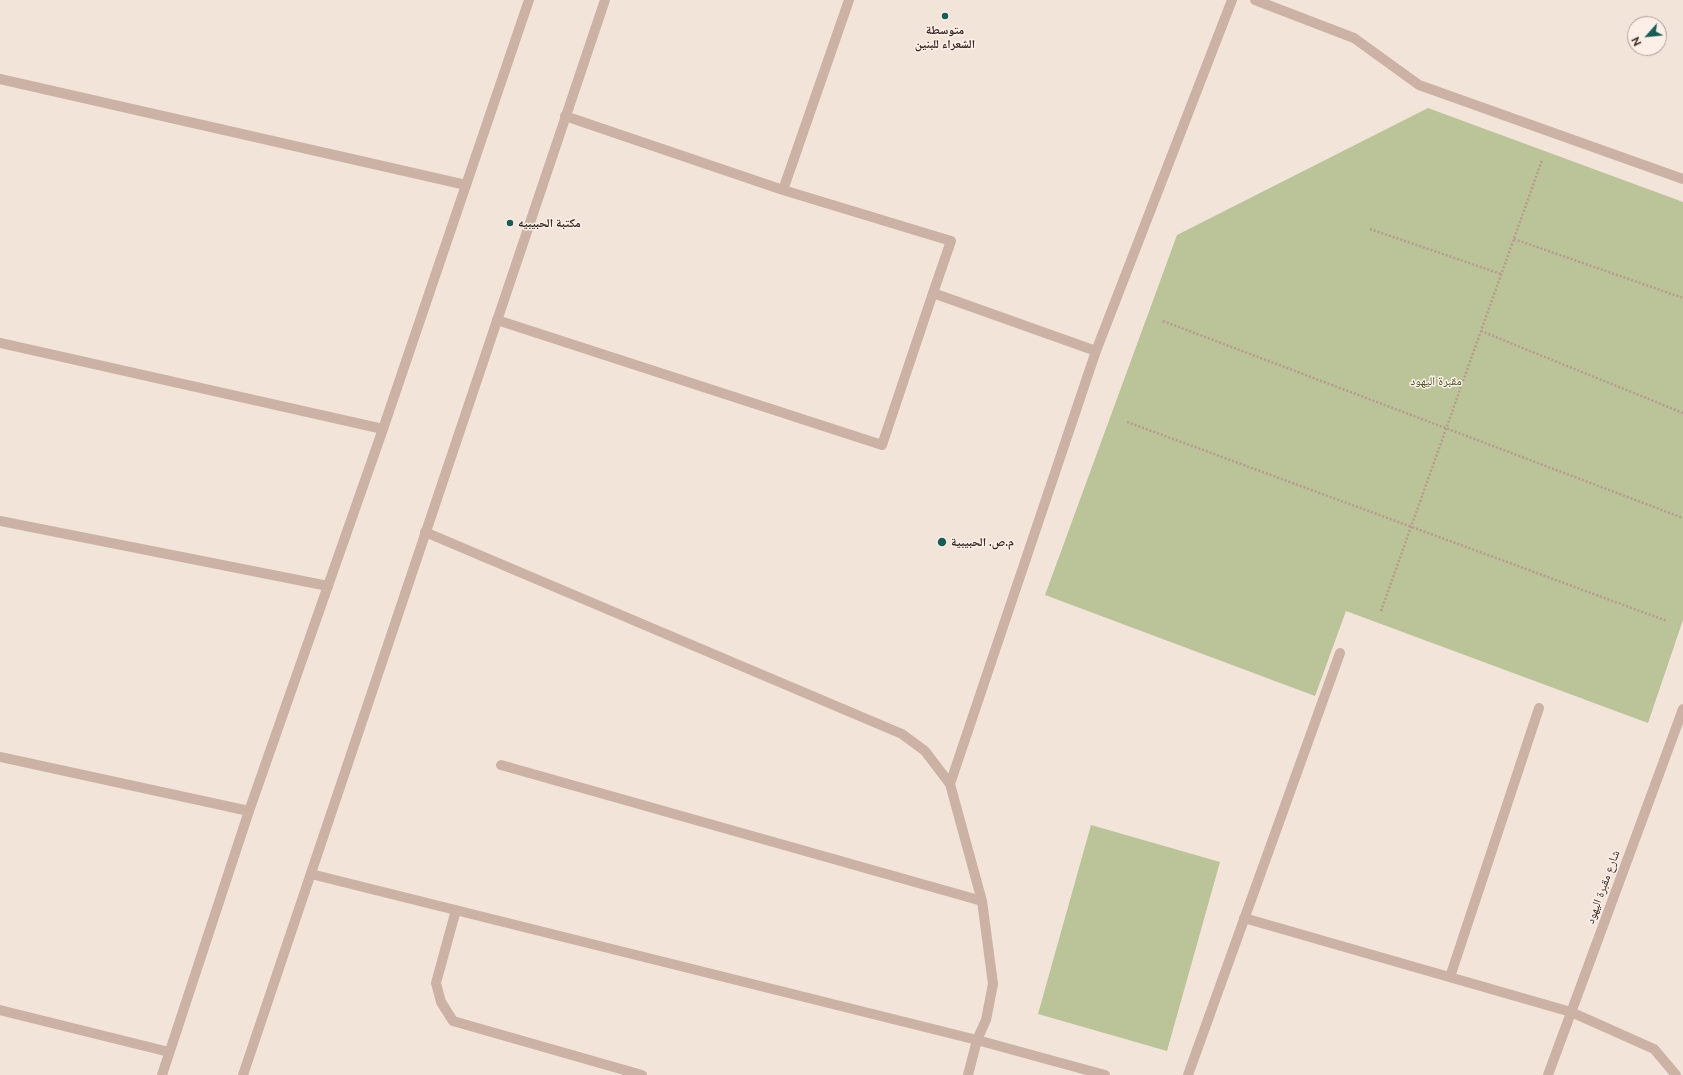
<!DOCTYPE html>
<meta charset="utf-8">
<style>
body{margin:0}
#map{position:relative;width:1683px;height:1075px;overflow:hidden;background:#f3e4da;font-family:Raleway,sans-serif}
canvas{display:block}
.north{position:absolute;left:1627px;top:16px;width:40px;height:40px;box-sizing:border-box;background:#fbefe7;border:1px solid #ada09a;border-radius:50%;rotate:243deg;font-size:11px;font-weight:700;line-height:16px;text-align:center;color:#382a27}
.north::after{content:'';display:block;margin:auto;width:14px;height:18px;background:#1a5c57;clip-path:polygon(50% 0,100% 100%,50% 72%,0 100%)}
</style>
<div id="map">
<canvas width="1683" height="1075"></canvas>
<div class="north">N</div>
</div>
<script>
const context = document.querySelector('canvas').getContext('2d');
context.lineJoin = 'round';
function fill(path, color) {
  context.fillStyle = color;
  context.fill(path, 'evenodd');
}
function toPath(rows) {
  const path = new Path2D();
  for (const r of rows) {
    path.moveTo(r[0], r[1]);
    for (let i = 2; i < r.length; i += 2) path.lineTo(r[i], r[i + 1]);
  }
  return path;
}
function trace(path, color, width, dash) {
  context.strokeStyle = color;
  context.lineWidth = width;
  context.lineCap = dash ? 'butt' : 'round';
  context.setLineDash(dash || []);
  context.stroke(path);
}
function label(font, color, halo, rows, align = 'center') {
  context.font = font + ' Raleway,"Noto Naskh Arabic",sans-serif';
  context.lineWidth = 3;
  context.setLineDash([]);
  context.textBaseline = 'middle';
  context.strokeStyle = halo;
  context.fillStyle = color;
  for (const [text, x, y, turn = 0] of rows) {
    context.save();
    context.translate(x, y);
    context.rotate((+turn || 0) * Math.PI / 180);
    context.textAlign = isNaN(turn) ? turn : align;
    if (halo) context.strokeText(text, 0, 0);
    context.fillText(text, 0, 0);
    context.restore();
  }
}
fill(toPath([
 [1428,108,1683,202,1683,620,1648,723,1346,611,1315,696,1045,595,1177,235],
 [1091,825,1220,862,1167,1051,1038,1014]
]), '#bbc399');
trace(toPath([
 [1370,229,1501,274],
 [1514,239,1683,298],
 [1163,321,1683,518],
 [1481,331,1683,413],
 [1127,422,1667,621],
 [1381,611,1542,160]
]), '#b89b90', 2.5, [2, 2]);
trace(toPath([
 [1255,0,1354,38,1419,85,1683,179],
 [0,79,466,185],
 [783,190,849,0],
 [933,293,1096,351],
 [497,320,882,445,933,293,951,241,783,190,565,116],
 [0,343,383,429],
 [0,521,328,586],
 [425,532,902,734,925,751,950,784,982,901,993,984,986,1020,977,1040,968,1075],
 [0,757,249,811],
 [501,765,982,901],
 [950,784,1096,351,1232,0],
 [311,874,977,1040,1105,1075],
 [456,910,436,983,441,1002,453,1021,642,1075],
 [1244,918,1571,1012,1654,1049,1676,1075],
 [1450,977,1539,708],
 [0,1010,169,1052],
 [1188,1075,1340,653],
 [1548,1075,1683,709]
]), '#ccb1a5', 10);
trace(toPath([
 [162,1075,249,811,383,429,529,0],
 [243,1075,605,0]
]), '#ccb1a5', 10);
for (const [x, y, r, color] of [
 [945,16,4,"#1a5c57"],
 [510,223,4,"#1a5c57"],
 [942,542,5,"#1a5c57"]
]) {
  const dot = new Path2D();
  dot.arc(x, y, r, 0, 2 * Math.PI);
  context.fillStyle = color;
  context.fill(dot);
  trace(dot, '#fbefe7', 1.5);
}
label('bold 12px', '#382a27', '#fbefe7', [
 ["متوسطة",945,30,"center"],
 ["الشعراء للبنين",945,44,"center"],
 ["مكتبة الحبيبيه",518,223],
 ["م.ص. الحبيبية",951,542]
], 'left');
label('12px', '#4d5829', '#fbefe7', [
 ["مقبرة اليهود",1436,381]
]);
label('12px', '#382a27', '#fbefe7', [
 ["شارع مقبرة اليهود",1603,887,-70]
]);
</script>
